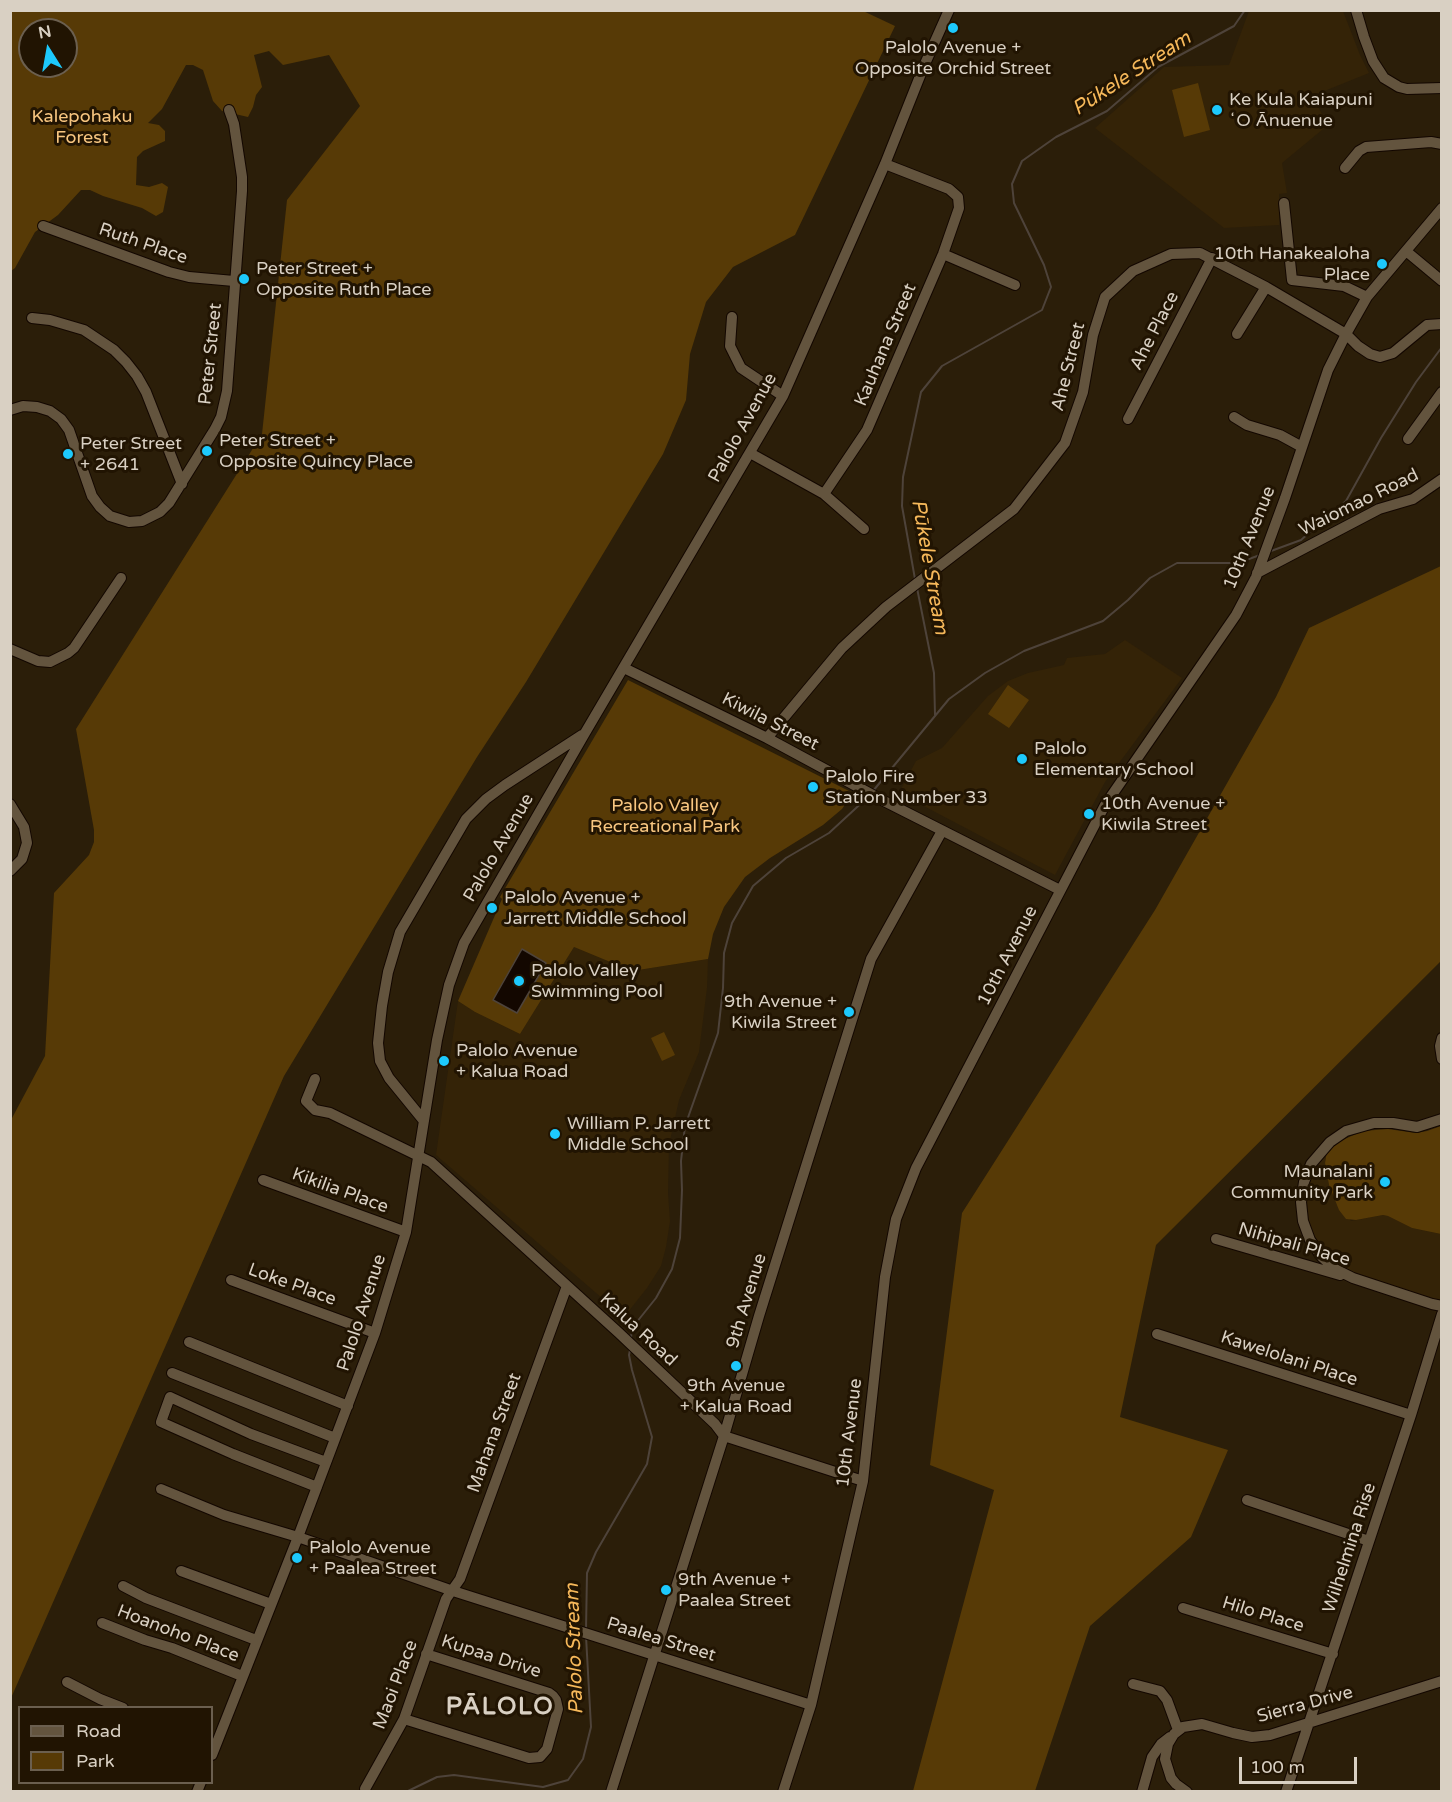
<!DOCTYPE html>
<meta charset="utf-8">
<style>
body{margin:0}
#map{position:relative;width:1452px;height:1802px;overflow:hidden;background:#2b1e09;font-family:"Varela Round",sans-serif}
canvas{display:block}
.frame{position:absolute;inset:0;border:12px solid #d9d0c3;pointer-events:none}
.legend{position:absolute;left:18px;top:1706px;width:195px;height:78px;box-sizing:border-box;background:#211402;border:2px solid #6b5f4f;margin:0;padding:8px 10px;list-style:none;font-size:18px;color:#d9d0c3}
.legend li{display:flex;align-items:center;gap:12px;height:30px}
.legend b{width:30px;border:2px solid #6b5f4f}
.north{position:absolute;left:18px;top:18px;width:60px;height:60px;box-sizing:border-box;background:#211402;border:2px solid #6b5f4f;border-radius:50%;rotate:349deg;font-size:16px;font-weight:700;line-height:24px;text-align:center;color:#d9d0c3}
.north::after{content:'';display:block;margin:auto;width:21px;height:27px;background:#1dc9fc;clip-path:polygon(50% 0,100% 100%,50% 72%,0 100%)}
.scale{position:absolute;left:1239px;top:1757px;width:118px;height:27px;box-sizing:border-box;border:3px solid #d9d0c3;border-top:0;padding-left:8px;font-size:18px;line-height:21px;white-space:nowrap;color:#d9d0c3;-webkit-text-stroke:4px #211402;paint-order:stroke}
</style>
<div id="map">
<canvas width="1452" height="1802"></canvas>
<div class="frame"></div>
<ul class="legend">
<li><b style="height:8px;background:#63543e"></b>Road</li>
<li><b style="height:16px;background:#573a06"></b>Park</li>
</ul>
<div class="north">N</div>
<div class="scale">100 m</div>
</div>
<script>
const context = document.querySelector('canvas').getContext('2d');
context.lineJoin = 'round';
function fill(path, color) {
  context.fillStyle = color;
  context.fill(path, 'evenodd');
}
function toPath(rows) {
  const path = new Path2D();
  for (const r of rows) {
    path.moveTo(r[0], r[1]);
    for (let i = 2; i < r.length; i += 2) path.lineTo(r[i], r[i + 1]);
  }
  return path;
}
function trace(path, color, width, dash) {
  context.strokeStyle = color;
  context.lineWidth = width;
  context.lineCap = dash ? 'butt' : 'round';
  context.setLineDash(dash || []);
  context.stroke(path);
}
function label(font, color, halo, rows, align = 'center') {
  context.font = font + ' "Varela Round",sans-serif';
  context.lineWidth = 6;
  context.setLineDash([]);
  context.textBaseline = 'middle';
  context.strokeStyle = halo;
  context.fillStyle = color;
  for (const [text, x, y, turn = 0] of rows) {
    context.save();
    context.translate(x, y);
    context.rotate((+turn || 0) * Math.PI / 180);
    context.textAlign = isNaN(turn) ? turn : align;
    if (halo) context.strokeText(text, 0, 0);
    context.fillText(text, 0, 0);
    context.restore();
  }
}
fill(toPath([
 [1249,11,1343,11,1360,55,1369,73,1312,96,1328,125,1282,163,1287,193,1279,194,1279,225,1224,228,1095,128,1164,67,1229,65],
 [1125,640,1182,678,1105,782,1055,875,899,793,916,761,942,748,988,696,1008,681,1028,673,1064,665,1067,658,1105,654],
 [574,947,632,971,708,959,707,988,699,1052,679,1100,669,1145,668,1193,670,1221,666,1247,661,1266,647,1288,624,1317,436,1155,458,1001,475,1012,520,1034],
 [1327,1151,1325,1163,1329,1185,1336,1200,1351,1221,1383,1215,1388,1216,1412,1228,1441,1234,1441,1299,1434,1300,1355,1274,1339,1266,1326,1255,1316,1241,1307,1217,1306,1199,1309,1182,1316,1165]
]), '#342307');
fill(toPath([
 [861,10,895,26,795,235,733,267,706,302,690,354,686,400,663,454,526,682,477,757,284,1076,11,1698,11,1120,45,1056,54,893,89,855,94,842,94,830,76,729,262,434,287,200,360,106,329,55,283,65,269,51,254,55,262,87,256,95,253,107,248,117,222,111,213,101,203,70,193,65,186,65,162,109,148,123,159,125,165,131,165,141,143,151,137,157,136,185,149,187,162,183,168,187,163,212,156,216,142,208,103,196,90,190,81,190,58,215,35,232,15,268,11,271,11,11],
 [30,30,66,30,66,66,30,66],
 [1198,83,1210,130,1184,137,1172,90],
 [1441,566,1441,961,1156,1245,1120,1417,1228,1450,1191,1537,1090,1626,1035,1791,913,1791,994,1490,930,1465,962,1213,1155,910,1276,697,1309,628],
 [628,680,853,793,842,809,823,825,770,858,745,877,724,907,713,934,708,959,632,971,574,947,520,1034,475,1012,458,1001,502,899,500,897],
 [1008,685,1029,700,1009,728,988,714],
 [664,1032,675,1055,662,1061,651,1038],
 [1441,1126,1441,1234,1412,1228,1388,1216,1383,1215,1356,1220,1346,1219,1339,1210,1329,1185,1325,1163,1327,1151,1340,1141,1363,1131,1388,1129,1416,1133,1427,1131]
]), '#573a06');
const water = toPath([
 [522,949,546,963,517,1013,493,1000,522,949]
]);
fill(water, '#130700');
trace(water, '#4e433a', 1.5);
trace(toPath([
 [1271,551,1301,540,1346,501,1381,438,1416,382,1442,347],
 [915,579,902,506,903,477,921,392,942,366,1042,310,1051,287,1044,265,1014,203,1012,184,1022,161,1056,137,1107,111,1158,67,1234,26,1245,10],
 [917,588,934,673,935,715],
 [873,791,949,699,985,673,1024,651,1103,621,1128,600,1150,578,1177,563,1238,563,1260,555],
 [631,1338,632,1328,656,1298,672,1269,680,1238,682,1190,681,1161,685,1126,718,1033,723,988,724,953,732,923,753,886,786,858,829,833,868,797],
 [586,1630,587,1573,596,1552,647,1464,652,1437,632,1370,629,1355,630,1350],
 [406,1792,437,1777,454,1775,543,1787,568,1780,583,1759,591,1727,586,1636]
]), '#4e433a', 2);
const minor = toPath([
 [1356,10,1364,37,1373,61,1384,78,1399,87,1407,89,1442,88],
 [1345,168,1359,151,1366,147,1431,142,1442,144],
 [1284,203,1292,280,1344,286,1367,297],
 [43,226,169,272,189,277,234,281],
 [1406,251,1442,281],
 [943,254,1015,285],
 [732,317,730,346,741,368,783,396],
 [32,318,50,320,84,330,114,350,126,362,137,376,146,392,182,484],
 [1237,334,1266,287],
 [10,410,23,406,37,407,50,411,61,419,69,430,92,496,100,507,110,516,129,522,142,521,160,512,169,503,215,429,221,417,227,391,242,191,242,177,234,124,229,110],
 [1234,417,1247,425,1280,435,1302,447],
 [1128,419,1212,258],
 [1408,439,1442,392],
 [750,453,824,494,867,430,943,254,959,208,958,197,949,189,885,164],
 [824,494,864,529],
 [1257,573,1379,509,1413,499,1442,479],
 [10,649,38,661,50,662,68,653,74,648,121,578],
 [624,668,767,738,882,800,1060,890],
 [767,738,842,648,886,607,1014,509,1065,443,1083,392,1093,335,1105,297,1133,271,1171,254,1200,253,1266,287,1346,334,1358,346,1370,354,1380,357,1393,353,1427,325,1442,324],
 [10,804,24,827,27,843,22,859,10,871],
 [1442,1038,1440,1046,1442,1059],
 [315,1079,306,1101,315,1110,330,1113,431,1162,619,1333,715,1424,724,1436,863,1481],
 [1442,1119,1417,1127,1393,1123,1374,1123,1346,1131,1330,1142,1311,1164,1304,1182,1301,1202,1303,1221,1310,1240,1321,1256,1335,1269,1353,1278,1432,1304,1442,1306],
 [424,1121,389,1078,380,1061,378,1043,382,1006,388,972,400,932,466,819,486,799,505,785,582,735],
 [263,1180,406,1232],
 [1216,1239,1340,1275],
 [231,1280,375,1333],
 [1157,1334,1411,1415],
 [189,1342,348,1406],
 [172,1373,335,1438],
 [317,1487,233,1454,161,1422,170,1397,251,1434,326,1462],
 [161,1489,224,1515,298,1537,453,1591,811,1705],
 [1247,1500,1369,1541],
 [181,1571,271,1604],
 [123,1586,146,1598,256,1640],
 [1183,1608,1333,1654],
 [102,1623,145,1640,172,1648,242,1676],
 [67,1682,100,1699,123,1708],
 [1133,1684,1160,1691,1167,1700,1178,1730],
 [404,1719,529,1758,540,1757,547,1749,558,1709,556,1700,553,1696,549,1693,426,1654],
 [212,1755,298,1537,375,1333,406,1232,437,1040,449,985,464,943,585,733,783,396,885,164,924,66,949,10],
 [365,1789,404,1719,446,1599,460,1579,567,1286],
 [197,1792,201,1782],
 [611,1792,724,1436,759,1316,871,959,942,831],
 [783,1792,811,1705,863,1481,885,1277,896,1219,916,1168,1105,805,1236,615,1256,577,1285,498,1328,370,1346,334,1367,297,1442,208],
 [1142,1792,1152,1757,1161,1744,1170,1737],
 [1187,1792,1176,1784,1171,1778,1165,1759,1168,1744,1174,1734,1183,1727,1202,1724,1233,1733,1252,1737,1270,1735,1442,1681],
 [1286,1792,1411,1415,1442,1314]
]);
trace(minor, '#130700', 12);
trace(minor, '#63543e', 10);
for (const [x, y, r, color] of [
 [953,28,6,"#1dc9fc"],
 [1217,110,6,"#1dc9fc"],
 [1382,264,6,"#1dc9fc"],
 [244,279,6,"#1dc9fc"],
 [207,451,6,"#1dc9fc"],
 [68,454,6,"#1dc9fc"],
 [1022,759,6,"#1dc9fc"],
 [813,787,6,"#1dc9fc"],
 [1089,814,6,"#1dc9fc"],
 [492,908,6,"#1dc9fc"],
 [519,981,6,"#1dc9fc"],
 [849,1012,6,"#1dc9fc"],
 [444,1061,6,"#1dc9fc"],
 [555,1134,6,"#1dc9fc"],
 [1385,1182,6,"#1dc9fc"],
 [736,1366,6,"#1dc9fc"],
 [297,1558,6,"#1dc9fc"],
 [666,1590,6,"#1dc9fc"]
]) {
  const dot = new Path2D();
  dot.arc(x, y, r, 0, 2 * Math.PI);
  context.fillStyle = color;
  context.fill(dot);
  trace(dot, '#211402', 2);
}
label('18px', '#d9d0c3', '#211402', [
 ["Palolo Avenue +",953,48,"center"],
 ["Opposite Orchid Street",953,69,"center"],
 ["Ke Kula Kaiapuni",1229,100],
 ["ʻO Ānuenue",1229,121],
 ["10th Hanakealoha",1370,254,"right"],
 ["Place",1370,275,"right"],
 ["Peter Street +",256,269],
 ["Opposite Ruth Place",256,290],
 ["Peter Street +",219,441],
 ["Opposite Quincy Place",219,462],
 ["Peter Street",80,444],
 ["+ 2641",80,465],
 ["Palolo",1034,749],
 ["Elementary School",1034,770],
 ["Palolo Fire",825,777],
 ["Station Number 33",825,798],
 ["10th Avenue +",1101,804],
 ["Kiwila Street",1101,825],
 ["Palolo Avenue +",504,898],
 ["Jarrett Middle School",504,919],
 ["Palolo Valley",531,971],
 ["Swimming Pool",531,992],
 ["9th Avenue +",837,1002,"right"],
 ["Kiwila Street",837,1023,"right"],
 ["Palolo Avenue",456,1051],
 ["+ Kalua Road",456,1072],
 ["William P. Jarrett",567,1124],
 ["Middle School",567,1145],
 ["Maunalani",1373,1172,"right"],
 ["Community Park",1373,1193,"right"],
 ["9th Avenue",736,1386,"center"],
 ["+ Kalua Road",736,1407,"center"],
 ["Palolo Avenue",309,1548],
 ["+ Paalea Street",309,1569],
 ["9th Avenue +",678,1580],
 ["Paalea Street",678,1601]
], 'left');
label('18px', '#f8c680', '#211402', [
 ["Kalepohaku",82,117],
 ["Forest",82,138],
 ["Palolo Valley",665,806],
 ["Recreational Park",665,827]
]);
label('18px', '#d9d0c3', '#211402', [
 ["Ruth Place",143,244,19],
 ["Ahe Place",1155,331,-63],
 ["Kauhana Street",886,345,-67],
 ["Peter Street",211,354,-84],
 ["Ahe Street",1069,367,-76],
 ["Palolo Avenue",743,428,-61],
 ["Waiomao Road",1359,503,-26],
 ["10th Avenue",1250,538,-68],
 ["Kiwila Street",770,722,27],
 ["Palolo Avenue",499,848,-60],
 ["10th Avenue",1008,956,-63],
 ["Kikilia Place",340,1191,20],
 ["Nihipali Place",1294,1245,16],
 ["Loke Place",292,1285,20],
 ["9th Avenue",747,1301,-73],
 ["Palolo Avenue",362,1313,-72],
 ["Kalua Road",638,1330,43],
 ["Kawelolani Place",1289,1359,18],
 ["Mahana Street",495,1433,-70],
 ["10th Avenue",850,1433,-83],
 ["Wilhelmina Rise",1350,1548,-72],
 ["Hilo Place",1263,1615,17],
 ["Hoanoho Place",178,1634,21],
 ["Paalea Street",661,1640,17],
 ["Kupaa Drive",491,1657,18],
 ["Maoi Place",396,1685,-69],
 ["Sierra Drive",1305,1705,-15]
]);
label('italic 20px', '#f6b85a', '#211402', [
 ["Pūkele Stream",1132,74,-33],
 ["Pūkele Stream",929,567,80],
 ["Palolo Stream",575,1649,-92]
]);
context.letterSpacing = '1.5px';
label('bold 24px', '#d9d0c3', '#211402', [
 ["PĀLOLO",500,1708]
]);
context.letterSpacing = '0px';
</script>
